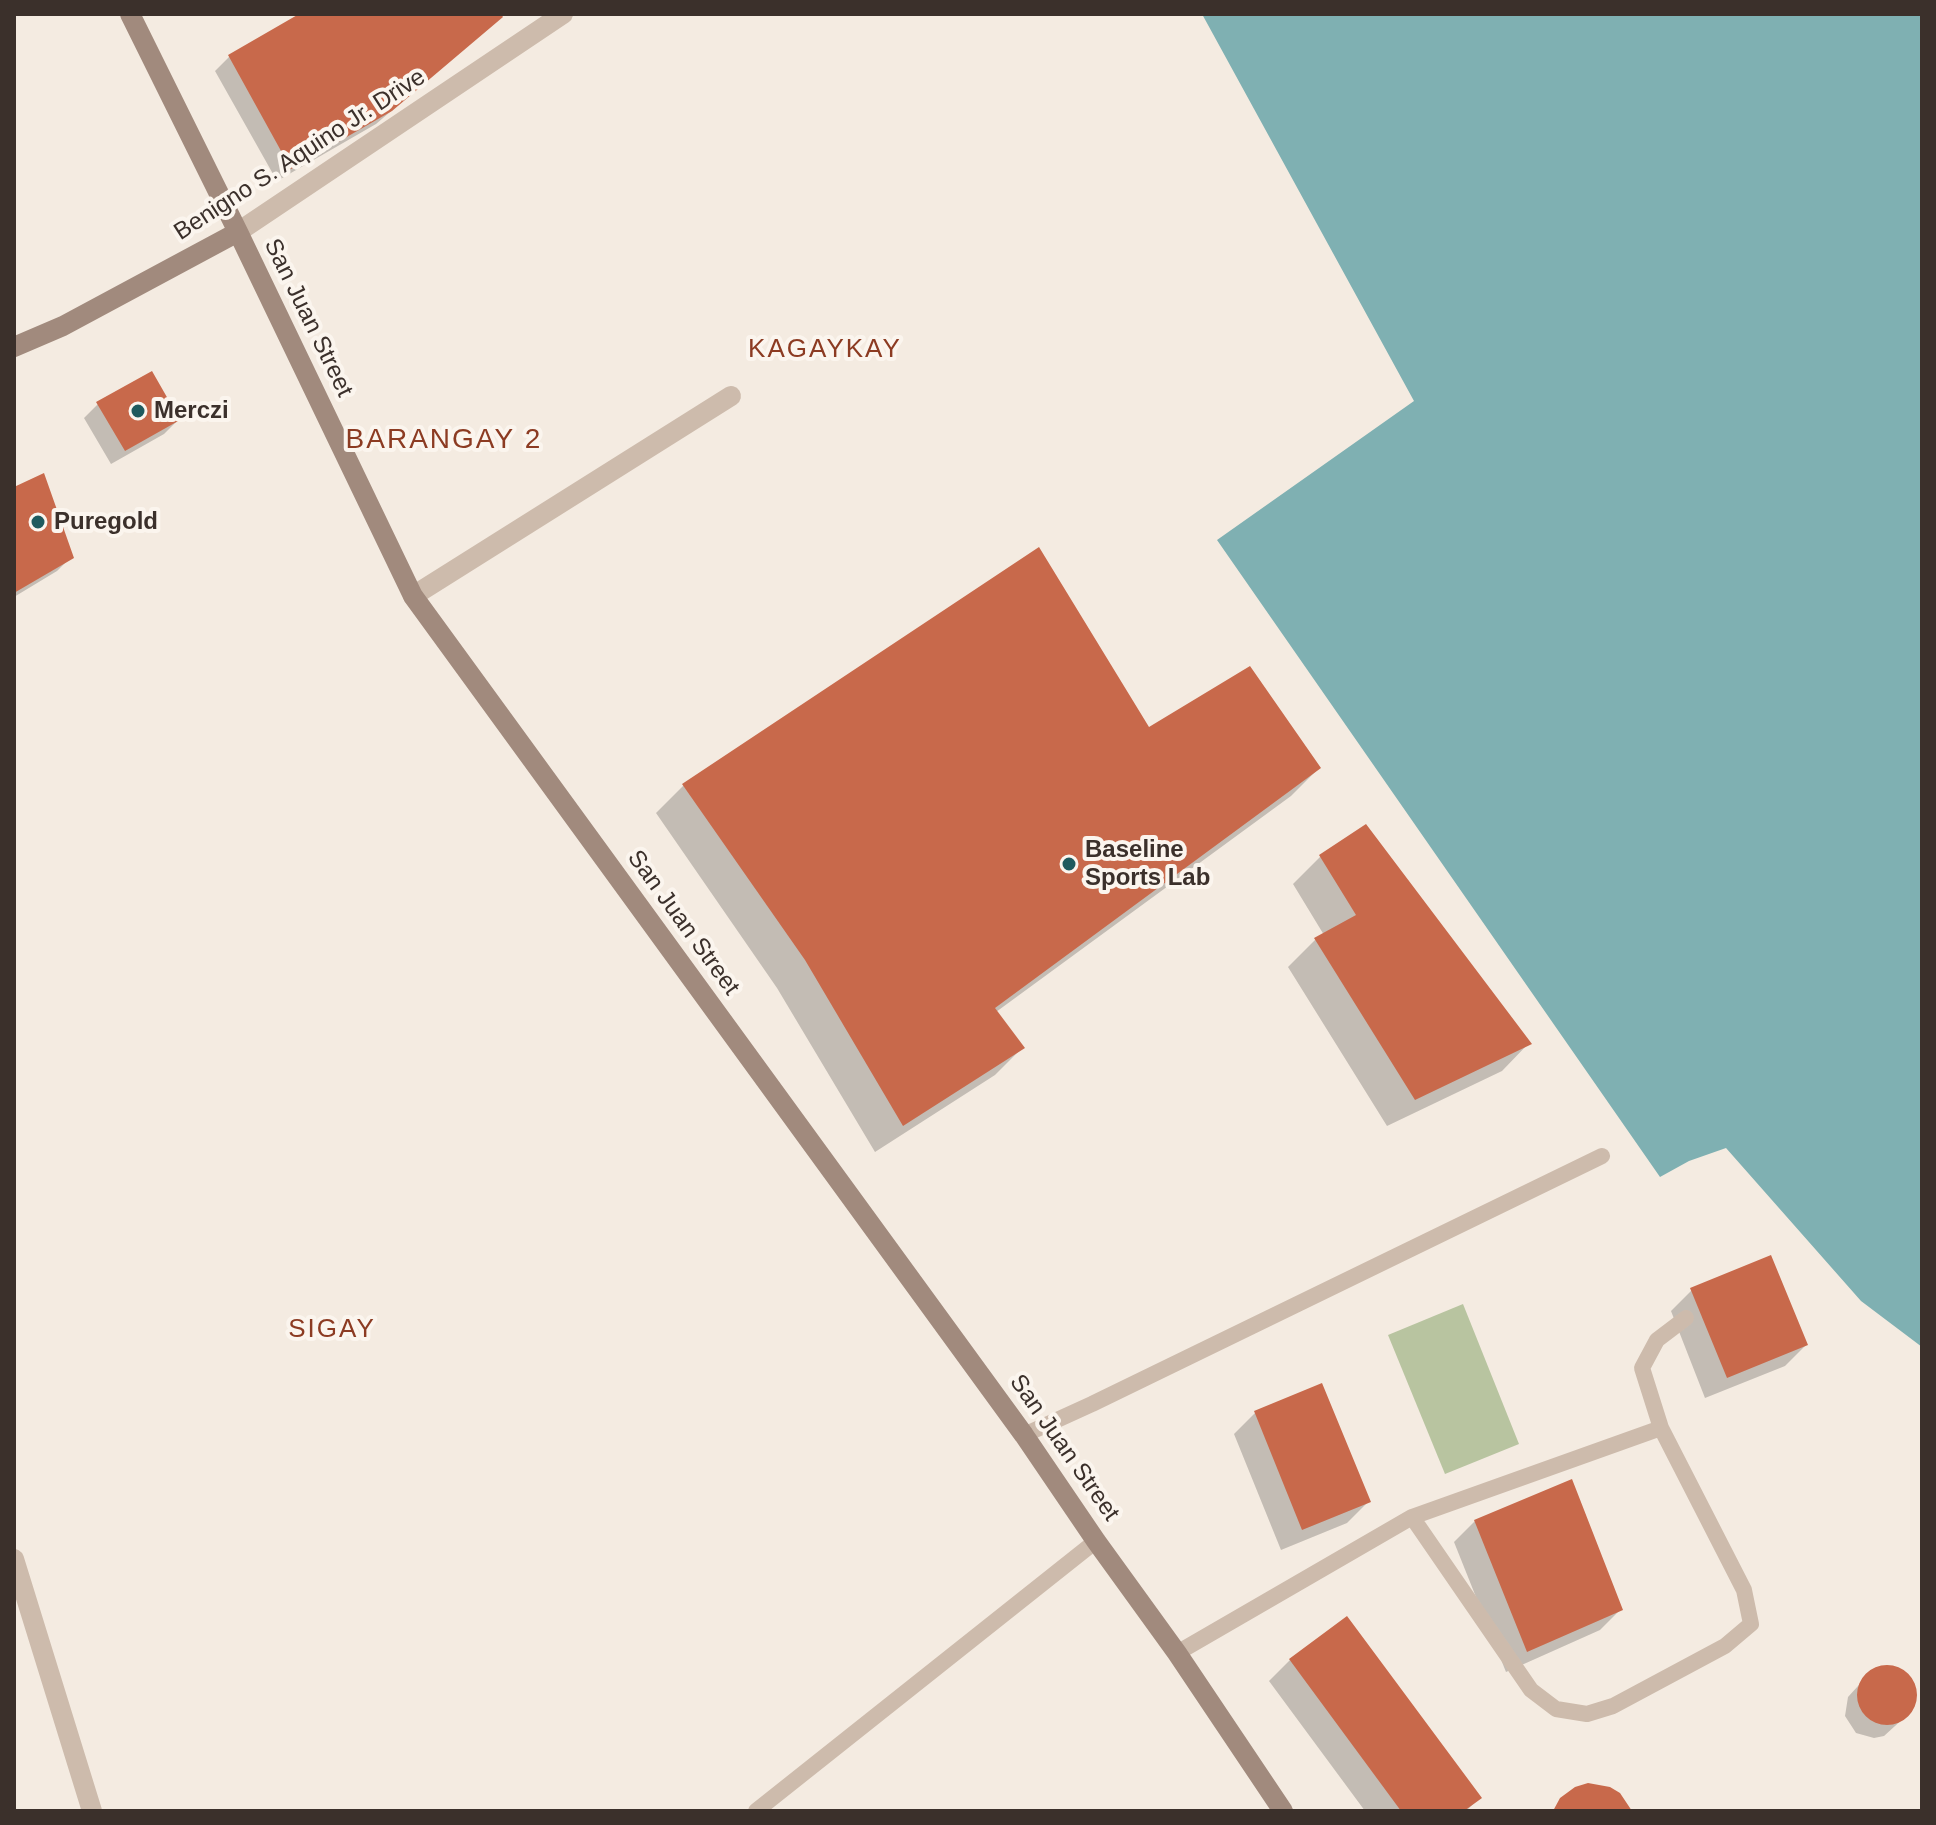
<!DOCTYPE html>
<style>
body{margin:0}
#map{position:relative;width:1936px;height:1825px;overflow:hidden;background:#f4ebe1;font-family:Arial,sans-serif}
canvas{display:block}
.frame{position:absolute;inset:0;border:16px solid #3b302b;pointer-events:none}
</style>
<div id="map">
<canvas width="1936" height="1825"></canvas>
<div class="frame"></div>
</div>
<script>
const context = document.querySelector('canvas').getContext('2d');
context.lineJoin = 'round';
function fill(path, color) {
  context.fillStyle = color;
  context.fill(path, 'evenodd');
}
function toPath(rows) {
  const path = new Path2D();
  for (const r of rows) {
    if (r.length === 3) {
      path.moveTo(r[0] + r[2], r[1]);
      path.arc(r[0], r[1], r[2], 0, 2 * Math.PI);
      continue;
    }
    path.moveTo(r[0], r[1]);
    for (let i = 2; i < r.length; i += 2) path.lineTo(r[i], r[i + 1]);
  }
  return path;
}
function trace(path, color, width, dash) {
  context.strokeStyle = color;
  context.lineWidth = width;
  context.lineCap = dash ? 'butt' : 'round';
  context.setLineDash(dash || []);
  context.stroke(path);
}
function label(font, color, halo, rows, align = 'center') {
  context.font = font + ' Arial,sans-serif';
  context.lineWidth = 8;
  context.setLineDash([]);
  context.textBaseline = 'middle';
  context.strokeStyle = halo;
  context.fillStyle = color;
  for (const [text, x, y, turn = 0] of rows) {
    context.save();
    context.translate(x, y);
    context.rotate((+turn || 0) * Math.PI / 180);
    context.textAlign = isNaN(turn) ? turn : align;
    if (halo) context.strokeText(text, 0, 0);
    context.fillText(text, 0, 0);
    context.restore();
  }
}
fill(toPath([
 [1463,1304,1519,1444,1445,1474,1388,1335]
]), '#b8c4a0');
fill(toPath([
 [1202,14,1922,14,1922,1347,1861,1301,1726,1148,1689,1161,1660,1177,1217,540,1414,401]
]), '#7fb0b2');
fill(toPath([
 [303,14,498,14,501,17,376,124,277,181,215,71,229,57],
 [98,404,178,420,164,434,111,464,84,418],
 [14,489,71,557,57,571,14,597],
 [1148,730,1319,768,1291,796,996,1012,1022,1048,995,1075,875,1152,777,988,656,813,683,786],
 [1321,856,1529,1043,1502,1071,1387,1126,1288,967,1315,940,1324,935,1293,884],
 [1692,1290,1806,1345,1785,1366,1705,1398,1671,1311],
 [1255,1413,1368,1502,1347,1523,1281,1550,1234,1434],
 [1475,1521,1621,1609,1600,1630,1506,1672,1454,1542],
 [1290,1660,1479,1798,1466,1811,1365,1811,1269,1681],
 [1887,1667,1904,1672,1915,1689,1915,1702,1906,1716,1884,1736,1874,1738,1856,1733,1845,1716,1848,1697,1868,1675]
]), '#0003');
fill(toPath([
 [299,14,501,14,503,17,392,111,291,169,228,55],
 [152,371,180,420,125,451,96,402],
 [44,473,74,558,14,593,14,487],
 [1039,547,1149,727,1250,666,1321,768,995,1008,1025,1048,903,1126,805,960,682,784],
 [1366,824,1532,1044,1415,1100,1314,938,1356,915,1319,855],
 [1771,1255,1808,1345,1727,1378,1690,1288],
 [1322,1383,1371,1502,1302,1530,1254,1411],
 [1572,1479,1623,1610,1527,1652,1474,1520],
 [1347,1616,1482,1798,1464,1811,1401,1811,1289,1659],
 [1887,1695,30],
 [1588,1783,1610,1787,1620,1793,1632,1811,1553,1811,1560,1798,1575,1787]
]), '#c8694b');
trace(toPath([
 [1024,1435,1092,1404,1602,1156],
 [1412,1517,1531,1690,1556,1709,1587,1714,1613,1706,1725,1646,1751,1624,1744,1590,1661,1428,1642,1368,1657,1340,1686,1318],
 [1177,1653,1412,1517,1661,1428],
 [756,1811,1096,1541]
]), '#cdbbac', 16);
trace(toPath([
 [238,232,563,14],
 [413,596,731,396],
 [14,1559,92,1811]
]), '#cdbbac', 20);
trace(toPath([
 [130,14,238,232,413,596,1024,1435,1096,1541,1177,1653,1283,1811],
 [14,347,63,326,238,232]
]), '#a18a7d', 20);
for (const [x, y, r, color] of [
 [138,411,8,"#1f5a5e"],
 [38,522,8,"#1f5a5e"],
 [1069,864,8,"#1f5a5e"]
]) {
  const dot = new Path2D();
  dot.arc(x, y, r, 0, 2 * Math.PI);
  context.fillStyle = color;
  context.fill(dot);
  trace(dot, '#fbf5ee', 3);
}
label('24px', '#3b302b', '#fbf5ee', [
 ["Benigno S. Aquino Jr. Drive",300,155,-33],
 ["San Juan Street",308,318,64],
 ["San Juan Street",683,923,54],
 ["San Juan Street",1064,1448,55]
]);
label('bold 24px', '#3b302b', '#fbf5ee', [
 ["Merczi",154,411],
 ["Puregold",54,522],
 ["Baseline",1085,850],
 ["Sports Lab",1085,878]
], 'left');
context.letterSpacing = '2px';
label('26px', '#8c3b22', '#fbf5ee', [
 ["KAGAYKAY",825,350],
 ["SIGAY",332,1330]
]);
context.letterSpacing = '0px';
context.letterSpacing = '2px';
label('28px', '#8c3b22', '#fbf5ee', [
 ["BARANGAY 2",444,440]
]);
context.letterSpacing = '0px';
</script>
